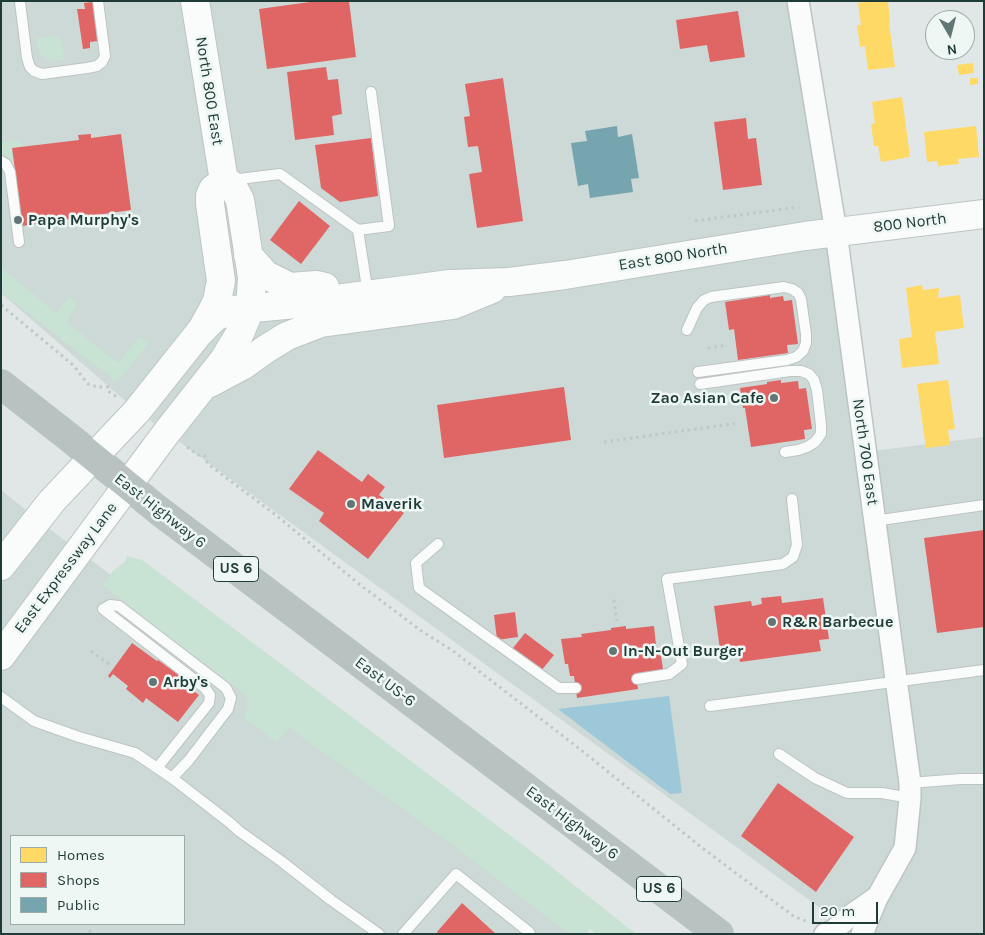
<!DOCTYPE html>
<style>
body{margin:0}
#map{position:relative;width:985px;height:935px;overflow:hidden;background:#e0e7e6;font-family:Karla,sans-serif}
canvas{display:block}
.frame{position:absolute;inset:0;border:2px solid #1e3b38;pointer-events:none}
.legend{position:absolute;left:10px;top:835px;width:175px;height:90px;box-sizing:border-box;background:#eef7f4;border:1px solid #9baca9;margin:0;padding:6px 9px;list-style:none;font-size:15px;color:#1e3b38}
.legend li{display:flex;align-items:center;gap:10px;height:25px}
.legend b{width:25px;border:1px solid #9baca9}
.north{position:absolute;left:925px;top:10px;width:50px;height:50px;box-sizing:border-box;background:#eef7f4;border:1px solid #9baca9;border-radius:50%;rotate:172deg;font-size:14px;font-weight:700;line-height:20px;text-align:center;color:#1e3b38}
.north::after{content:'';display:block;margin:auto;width:18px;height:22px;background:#627775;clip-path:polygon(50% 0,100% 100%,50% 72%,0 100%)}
.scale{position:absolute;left:812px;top:902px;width:66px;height:22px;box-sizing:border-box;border:2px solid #1e3b38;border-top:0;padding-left:6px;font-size:15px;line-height:18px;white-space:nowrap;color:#1e3b38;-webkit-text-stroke:4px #eef7f4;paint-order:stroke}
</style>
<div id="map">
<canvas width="985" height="935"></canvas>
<div class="frame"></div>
<ul class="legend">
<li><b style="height:14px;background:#ffd966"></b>Homes</li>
<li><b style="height:14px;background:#e06666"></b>Shops</li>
<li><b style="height:14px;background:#76a5af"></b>Public</li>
</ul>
<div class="north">N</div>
<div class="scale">20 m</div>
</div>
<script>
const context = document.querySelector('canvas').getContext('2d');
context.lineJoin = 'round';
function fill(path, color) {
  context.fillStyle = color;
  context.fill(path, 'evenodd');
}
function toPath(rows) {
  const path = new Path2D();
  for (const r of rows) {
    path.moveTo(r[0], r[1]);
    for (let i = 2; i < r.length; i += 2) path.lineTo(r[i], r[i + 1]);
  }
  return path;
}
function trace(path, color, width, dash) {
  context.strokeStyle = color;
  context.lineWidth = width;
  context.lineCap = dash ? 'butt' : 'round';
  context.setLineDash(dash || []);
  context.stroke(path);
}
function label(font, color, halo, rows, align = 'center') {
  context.font = font + ' Karla,sans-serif';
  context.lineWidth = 5;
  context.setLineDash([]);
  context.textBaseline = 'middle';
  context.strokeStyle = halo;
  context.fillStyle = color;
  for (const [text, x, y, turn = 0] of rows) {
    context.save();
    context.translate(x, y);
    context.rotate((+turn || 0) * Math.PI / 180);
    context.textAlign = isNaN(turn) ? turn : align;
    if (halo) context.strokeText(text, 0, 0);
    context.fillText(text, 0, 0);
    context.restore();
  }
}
fill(toPath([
 [1,1,801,1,865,452,984,437,984,934,856,934,137,411,1,293],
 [1,490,47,527,590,934,1,934],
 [11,836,184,836,184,924,11,924]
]), '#cdd9d6');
fill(toPath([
 [51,36,57,37,62,41,64,60,50,61,42,56,39,52,36,39],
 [17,140,23,146,12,148,14,167,10,159,4,154,1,153,1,142],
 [1,267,56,313,69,297,78,303,66,322,118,363,140,336,149,343,124,374,119,380,113,383,111,376,89,361,1,292],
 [126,556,142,560,531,851,636,934,596,934,590,929,586,934,569,934,450,843,289,728,277,743,245,719,248,700,245,694,132,609,103,585,113,571,126,561]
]), '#c8e2d4');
fill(toPath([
 [669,696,682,793,670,794,558,709]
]), '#9dc8da');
fill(toPath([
 [871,1,888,1,890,23,889,23,895,67,868,70,865,46,860,47,857,25,861,25,858,3],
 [973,63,974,73,959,75,957,65],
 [970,78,978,78,978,84,970,85],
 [902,97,910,157,881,162,878,146,874,146,871,124,875,123,872,102],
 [976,126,979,157,958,159,959,164,938,166,937,161,927,162,924,132],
 [922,285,923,290,939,288,938,298,960,295,964,328,935,332,939,364,902,368,899,339,912,337,906,288],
 [948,380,955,429,948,430,950,445,926,448,917,384]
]), '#ffd966');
fill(toPath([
 [317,1,349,1,356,57,267,69,259,9],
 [93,2,98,41,90,42,90,48,83,49,77,9,85,9,84,3],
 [738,11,745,57,710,62,707,45,680,49,676,20],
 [326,67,328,80,338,79,342,114,332,116,334,135,295,140,287,72],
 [503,78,523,221,477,228,469,174,482,172,478,146,468,147,464,117,470,116,465,84],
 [746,118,748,139,756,138,762,185,723,190,714,122],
 [91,134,91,138,121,134,131,210,22,226,18,198,15,198,12,177,16,177,12,148,79,140,78,135],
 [371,138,378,196,340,202,321,188,315,145],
 [299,201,330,226,301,264,270,240],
 [770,295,770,298,783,296,784,301,792,300,798,344,787,345,788,353,738,360,734,329,729,330,725,302],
 [781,380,781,383,798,381,799,389,806,388,812,429,804,430,805,439,751,447,745,408,743,408,740,388,767,384,767,382],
 [564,387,571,440,444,458,437,405],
 [318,450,362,482,368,474,385,487,379,495,404,513,368,559,319,521,324,513,289,489],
 [984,530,984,627,937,633,924,538],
 [781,596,782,603,823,598,829,639,819,640,821,651,740,662,738,648,720,650,714,606,751,601,752,606,762,604,761,598],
 [515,612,518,637,497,640,494,615],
 [626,626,626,629,654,626,657,654,661,656,663,669,660,673,636,674,638,689,577,698,574,676,570,676,568,664,565,664,561,639,582,637,581,634,611,630,611,628],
 [525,633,554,655,541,671,513,648],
 [132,643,157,661,158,660,180,676,177,679,199,695,178,722,146,698,143,703,126,689,128,686,113,674,110,678,108,676],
 [778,783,854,837,816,892,741,836],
 [462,903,496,934,439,934,437,932]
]), '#e06666');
fill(toPath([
 [617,126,618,137,632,134,639,178,631,179,633,192,590,198,588,184,578,186,571,143,587,141,585,131]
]), '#76a5af');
const lane = toPath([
 [20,2,27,58,30,67,34,71,42,74,87,68,97,66,102,62,105,56,98,1],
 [1,161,6,164,10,172,19,242],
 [231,180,280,174,358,230,368,294],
 [358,230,389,226,371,92],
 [687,330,697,308,704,300,711,297,784,287,792,289,798,293,801,299,806,334,806,343,803,351,796,357,787,360,698,372],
 [700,384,790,371,801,371,809,374,814,380,817,390,821,425,821,434,815,442,807,447,798,450,785,452],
 [874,521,984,505],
 [438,544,416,563,419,588,559,688,576,688],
 [637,679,669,674,682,664,667,579,783,564,793,557,797,545,792,499],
 [1,697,34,721,79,737,135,753,172,778,229,822,239,831,281,861,331,900,379,934],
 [710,706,984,670],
 [779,754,815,778,847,793,882,793,910,798],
 [157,768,209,703,210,695,205,688,103,609,110,605,119,606,226,688,231,698,228,709,189,760,172,778],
 [910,783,961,779,984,779],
 [403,934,456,874,529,932,530,934]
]);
const street = toPath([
 [798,1,836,232,910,783,910,798,905,848,877,898,862,934],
 [825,934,833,931,850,916,876,898]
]);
const secondary = toPath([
 [195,1,224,181],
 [248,255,266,275,290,287,316,285,325,287],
 [202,329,212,311,217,301,221,281,210,204,210,196,213,189,224,181],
 [210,383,242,366,266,349,287,336,321,323,453,305,492,289],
 [1,566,52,501,137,411,199,333,215,317,233,310,306,303,450,284,509,282,565,275,805,236,984,214],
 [1,656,167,432,223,361,240,333,250,309,252,277,240,200,232,185,224,181]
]);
const highway = toPath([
 [1,384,70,438,158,510,719,934]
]);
trace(lane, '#bdc4c3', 12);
trace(street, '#bdc4c3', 24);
trace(secondary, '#bdc5c3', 30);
trace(highway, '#bac4c3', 30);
trace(toPath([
 [695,221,799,207],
 [1,305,73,365,88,384,98,387,108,387,108,391,117,397],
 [708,348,727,345],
 [604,442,739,423],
 [187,447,200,456,205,456,206,461,212,467,277,516,359,584,420,630,453,651,581,750,701,847,792,915,800,919,809,922],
 [614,600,617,621],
 [91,651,110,665],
 [89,930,93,934]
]), '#bec8c6', 3, [2.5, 4]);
trace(lane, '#fafbfb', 10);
trace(street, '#fafbfb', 21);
trace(secondary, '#fafbfb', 28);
trace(highway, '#b8c2c1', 28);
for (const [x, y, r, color] of [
 [18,220,5,"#627775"],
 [774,398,5,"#627775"],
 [351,504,5,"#627775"],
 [772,622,5,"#627775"],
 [613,651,5,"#627775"],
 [153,682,5,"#627775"]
]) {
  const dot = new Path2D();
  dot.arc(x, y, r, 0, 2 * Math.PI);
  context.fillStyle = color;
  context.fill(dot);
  trace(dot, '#eef7f4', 2);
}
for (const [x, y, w] of [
 [236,569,45],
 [659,889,45]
]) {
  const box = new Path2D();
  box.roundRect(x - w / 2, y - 12.5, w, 25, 4);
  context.fillStyle = '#eef7f4';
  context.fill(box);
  trace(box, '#1e3b38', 1);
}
label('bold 15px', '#1e3b38', null, [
 ["US 6",236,569],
 ["US 6",659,889]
]);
label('16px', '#1e3b38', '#eef7f4', [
 ["North 800 East",209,91,81],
 ["800 North",910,223,-7],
 ["East 800 North",673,257,-9],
 ["North 700 East",865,452,82],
 ["East Highway 6",160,511,38],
 ["East Expressway Lane",66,568,-53],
 ["East US-6",385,682,37],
 ["East Highway 6",572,823,37]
]);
label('bold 16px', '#1e3b38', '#eef7f4', [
 ["Papa Murphy's",28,220],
 ["Zao Asian Cafe",764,398,"right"],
 ["Maverik",361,504],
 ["R&R Barbecue",782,622],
 ["In-N-Out Burger",623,651],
 ["Arby's",163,682]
], 'left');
</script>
